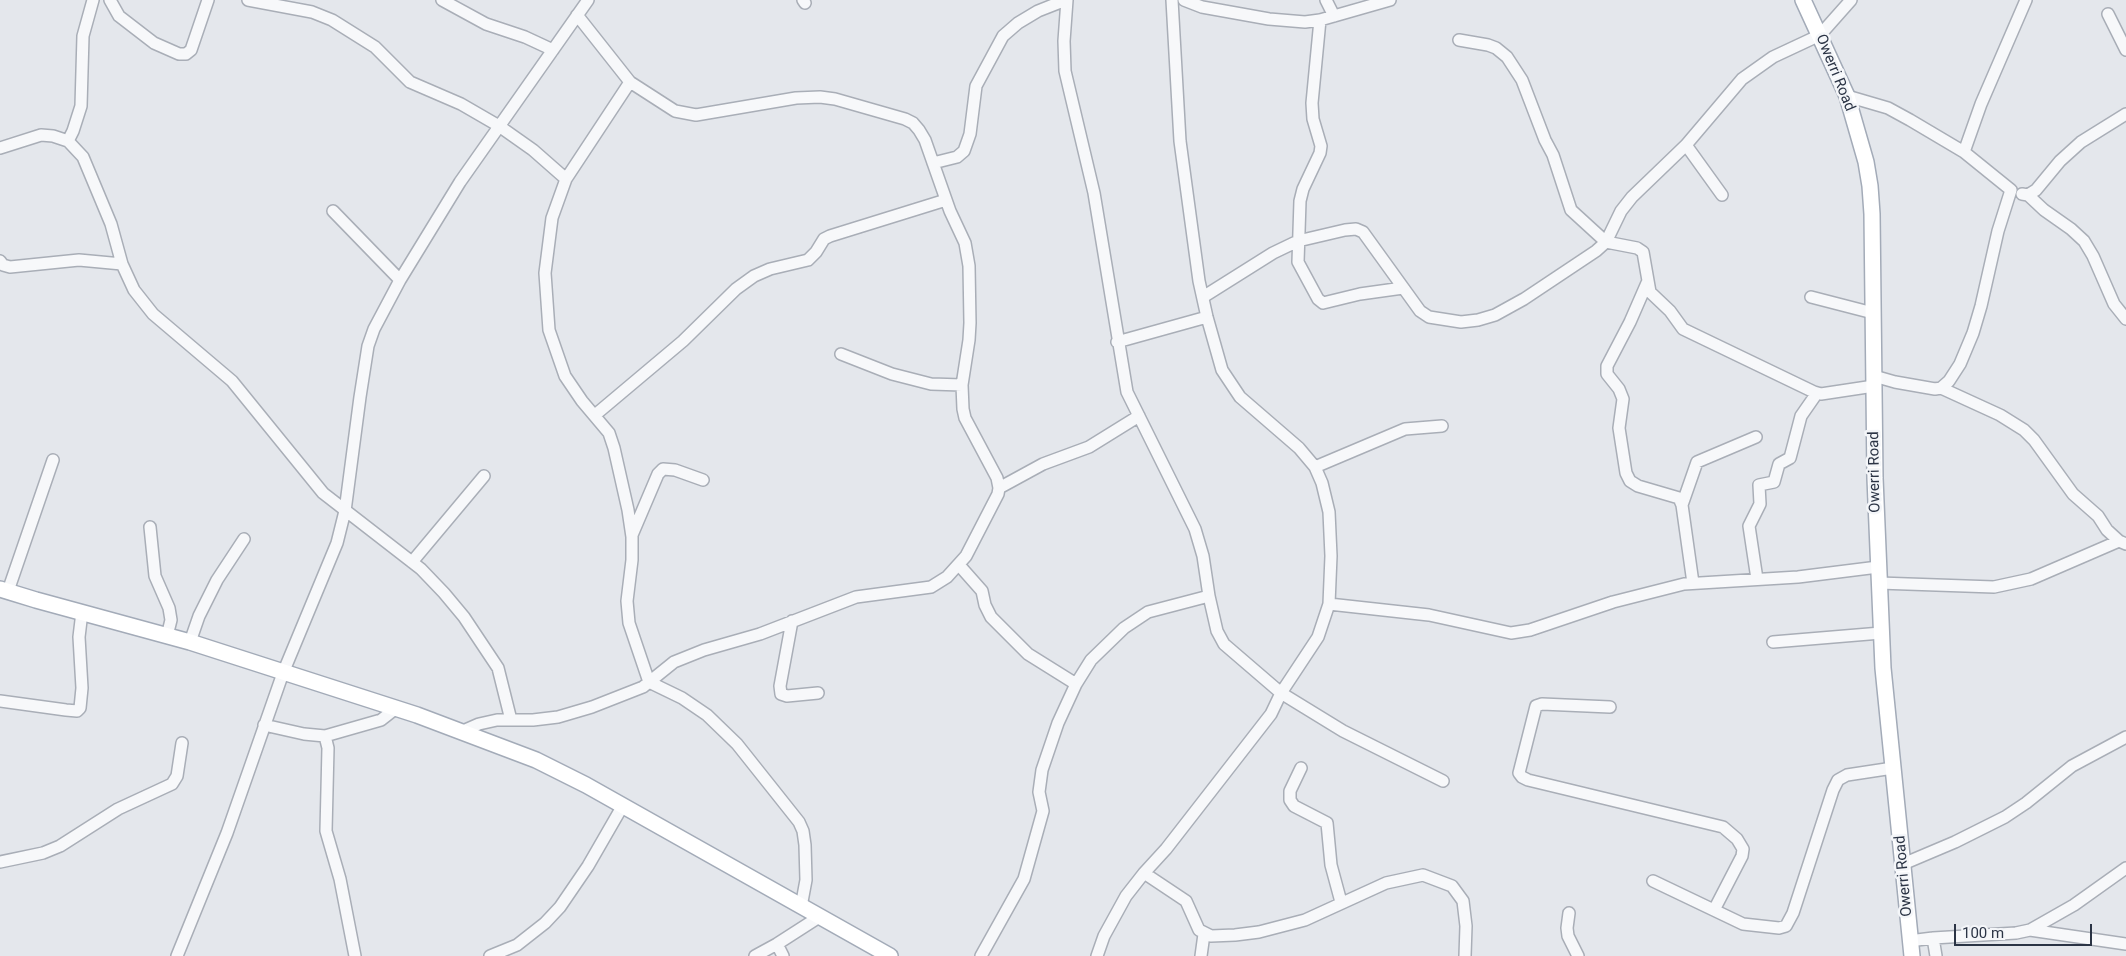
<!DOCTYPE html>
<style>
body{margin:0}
#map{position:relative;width:2126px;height:956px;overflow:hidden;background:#e4e7ec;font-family:Roboto,sans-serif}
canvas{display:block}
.scale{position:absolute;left:1954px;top:924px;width:138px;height:22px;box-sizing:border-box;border:2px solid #2b3445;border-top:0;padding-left:6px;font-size:15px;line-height:18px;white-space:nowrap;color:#2b3445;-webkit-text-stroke:4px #f4f6f9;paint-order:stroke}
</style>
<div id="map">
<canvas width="2126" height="956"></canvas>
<div class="scale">100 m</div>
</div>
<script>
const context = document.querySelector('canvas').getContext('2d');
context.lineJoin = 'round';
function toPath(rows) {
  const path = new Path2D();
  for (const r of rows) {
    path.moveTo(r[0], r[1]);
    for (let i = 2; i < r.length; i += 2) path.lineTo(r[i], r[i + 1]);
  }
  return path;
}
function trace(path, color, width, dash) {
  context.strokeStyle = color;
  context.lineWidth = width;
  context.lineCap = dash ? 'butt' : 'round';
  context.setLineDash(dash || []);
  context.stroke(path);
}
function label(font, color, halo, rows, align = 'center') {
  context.font = font + ' Roboto,sans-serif';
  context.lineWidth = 5;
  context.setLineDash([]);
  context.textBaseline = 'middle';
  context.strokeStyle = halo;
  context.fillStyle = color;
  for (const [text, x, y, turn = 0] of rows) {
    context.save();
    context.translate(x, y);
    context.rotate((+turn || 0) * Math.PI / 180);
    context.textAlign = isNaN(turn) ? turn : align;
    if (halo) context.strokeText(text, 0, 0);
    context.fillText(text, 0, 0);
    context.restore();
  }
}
const minor = toPath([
 [110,0,119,16,154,43,179,54,186,54,191,50,208,0],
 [248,0,312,12,332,20,375,47,410,82,461,104,499,126,533,150,566,179],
 [442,0,486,24,525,37,553,50],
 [803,0,805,3],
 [1067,0,1064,41,1065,71,1094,193,1127,392,1195,529,1203,556,1209,596,1217,631,1224,644,1281,693,1343,731,1443,781],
 [1184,0,1202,7,1269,19,1305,22,1320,20,1390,0],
 [1326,0,1334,16],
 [2108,14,2126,50],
 [1320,20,1312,103,1313,119,1321,146,1320,153,1303,189,1300,201,1298,262,1318,299,1323,303,1360,294,1403,288],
 [1459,40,1488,45,1496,48,1507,57,1522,80,1545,140,1553,155,1571,210,1606,242,1637,248,1643,252,1650,292,1670,311,1683,329,1814,392,1821,394,1874,386],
 [630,82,566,179,552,218,545,273,549,330,565,376,582,401,609,433,614,448,628,510,632,537,632,560,627,601,629,623,649,682,682,698,707,715,737,744,799,822,803,831,805,845,806,880,801,907],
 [1847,96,1888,108,1910,120,1964,152,2011,190,1998,231,1981,306,1973,333,1960,364,1949,381,1941,388,1935,389,1895,382,1874,376],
 [68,141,73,131,81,106,83,36,93,0],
 [1686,145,1722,195],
 [0,148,41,135,53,136,68,141,83,157,111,224,122,264,134,290,153,314,232,381,323,493,421,569,444,593,464,617,498,668,511,720],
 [1964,152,1981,104,2026,0],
 [933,163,957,157,964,151,970,134,976,86,1003,36,1018,23,1038,11,1066,0],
 [2022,194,2028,195,2036,190,2060,161,2081,142,2126,114],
 [2028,195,2044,210,2071,229,2084,241,2093,256,2114,304,2126,319],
 [333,211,400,280],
 [0,261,3,265,10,267,79,260,122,264],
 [1647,283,1630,322,1607,366,1607,374,1619,389,1623,399,1619,428,1626,473,1630,481,1638,486,1679,498,1682,505,1693,583],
 [1203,297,1273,253,1298,241,1345,230,1356,229,1363,232,1420,311,1429,317,1461,322,1478,320,1495,315,1524,299,1596,251,1606,242,1621,211,1632,197,1686,145,1742,79,1773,57,1820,35,1851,0],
 [1811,297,1873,313],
 [1117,342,1207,317],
 [841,354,892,374,931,384,962,385],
 [1941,388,2000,415,2024,430,2034,440,2073,494,2098,516,2107,530,2119,541],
 [595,415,683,341,736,289,754,276,770,269,808,260,816,252,824,239,830,236,946,200],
 [1315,467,1405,429,1442,426],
 [999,488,1043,464,1089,447,1139,416],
 [1682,505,1697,462,1756,437],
 [150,527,155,576,169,608,171,620,167,636],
 [632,535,658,474,663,469,675,470,703,480],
 [412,562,484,476],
 [959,565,982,591,985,605,991,617,1028,654,1076,684],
 [1757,579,1749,526,1760,504,1759,485,1774,482,1779,464,1790,458,1801,416,1817,393],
 [1879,583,1994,587,2031,579,2119,541,2126,544],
 [8,591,53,460],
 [1329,604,1429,615,1511,633,1530,630,1613,602,1684,584,1798,577,1878,567],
 [792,621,780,686,781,694,787,696,818,693],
 [190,642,199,616,217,580,244,539],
 [1773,642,1881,633],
 [0,701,66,710,77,711,80,708,82,688,79,637,82,612],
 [1610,707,1542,704,1536,706,1519,773,1522,777,1528,780,1723,827,1737,839,1743,849,1742,856,1714,910],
 [264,725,304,734,325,736,381,720,395,709],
 [463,731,479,724,497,720,533,720,558,717,592,707,643,687,674,662,704,650,760,634,856,597,931,587,947,577,966,556,998,494,999,488,997,478,965,418,963,409,962,385,969,340,970,323,969,266,965,243,950,211,925,140,919,130,913,123,905,119,835,99,820,97,796,98,696,115,675,111,630,82,577,15],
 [325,736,328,748,326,831,340,879,355,956],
 [1301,768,1290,791,1290,800,1294,806,1327,823,1331,865,1341,902],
 [0,862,43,853,60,846,118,809,172,784,177,776,182,743],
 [1903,864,1955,842,2005,817,2026,803,2072,766,2126,737],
 [1144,873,1186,901,1199,930,1211,936,1235,935,1259,932,1305,920,1386,883,1423,875,1452,886,1463,901,1466,926,1465,956],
 [1653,881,1743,924,1779,928,1786,926,1793,913,1833,790,1838,780,1847,775,1893,768],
 [1569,913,1567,928,1568,936,1578,956],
 [2030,930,2126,944],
 [1933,938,1936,956],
 [1909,941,1933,938,2016,933,2030,930,2074,905,2126,868],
 [777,944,783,956],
 [177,956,227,833,283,673,337,543,345,511,360,397,368,346,374,329,400,280,460,182,588,0],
 [490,956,517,945,545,923,560,907,588,866,622,807],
 [755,956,777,944,819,917],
 [981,956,1024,879,1043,811,1039,792,1042,770,1058,723,1076,684,1091,660,1124,628,1148,612,1209,596],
 [1097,956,1104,936,1126,896,1144,873,1166,849,1271,714,1281,693,1318,637,1329,604,1331,556,1329,512,1322,483,1315,467,1299,448,1240,397,1222,370,1207,317,1199,281,1180,141,1172,0],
 [1201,956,1204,934]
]);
const major = toPath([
 [1803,0,1847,96,1866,162,1870,186,1872,214,1875,478,1883,668,1912,956],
 [0,589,36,600,190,642,417,715,536,760,586,785,890,956]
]);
trace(minor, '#a9aeb7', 14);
trace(major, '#a3abb8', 18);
trace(minor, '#f7f8fa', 11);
trace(major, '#fff', 15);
label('15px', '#2b3445', '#f4f6f9', [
 ["Owerri Road",1835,73,68],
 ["Owerri Road",1875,472,-91],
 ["Owerri Road",1904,876,-95]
]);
</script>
